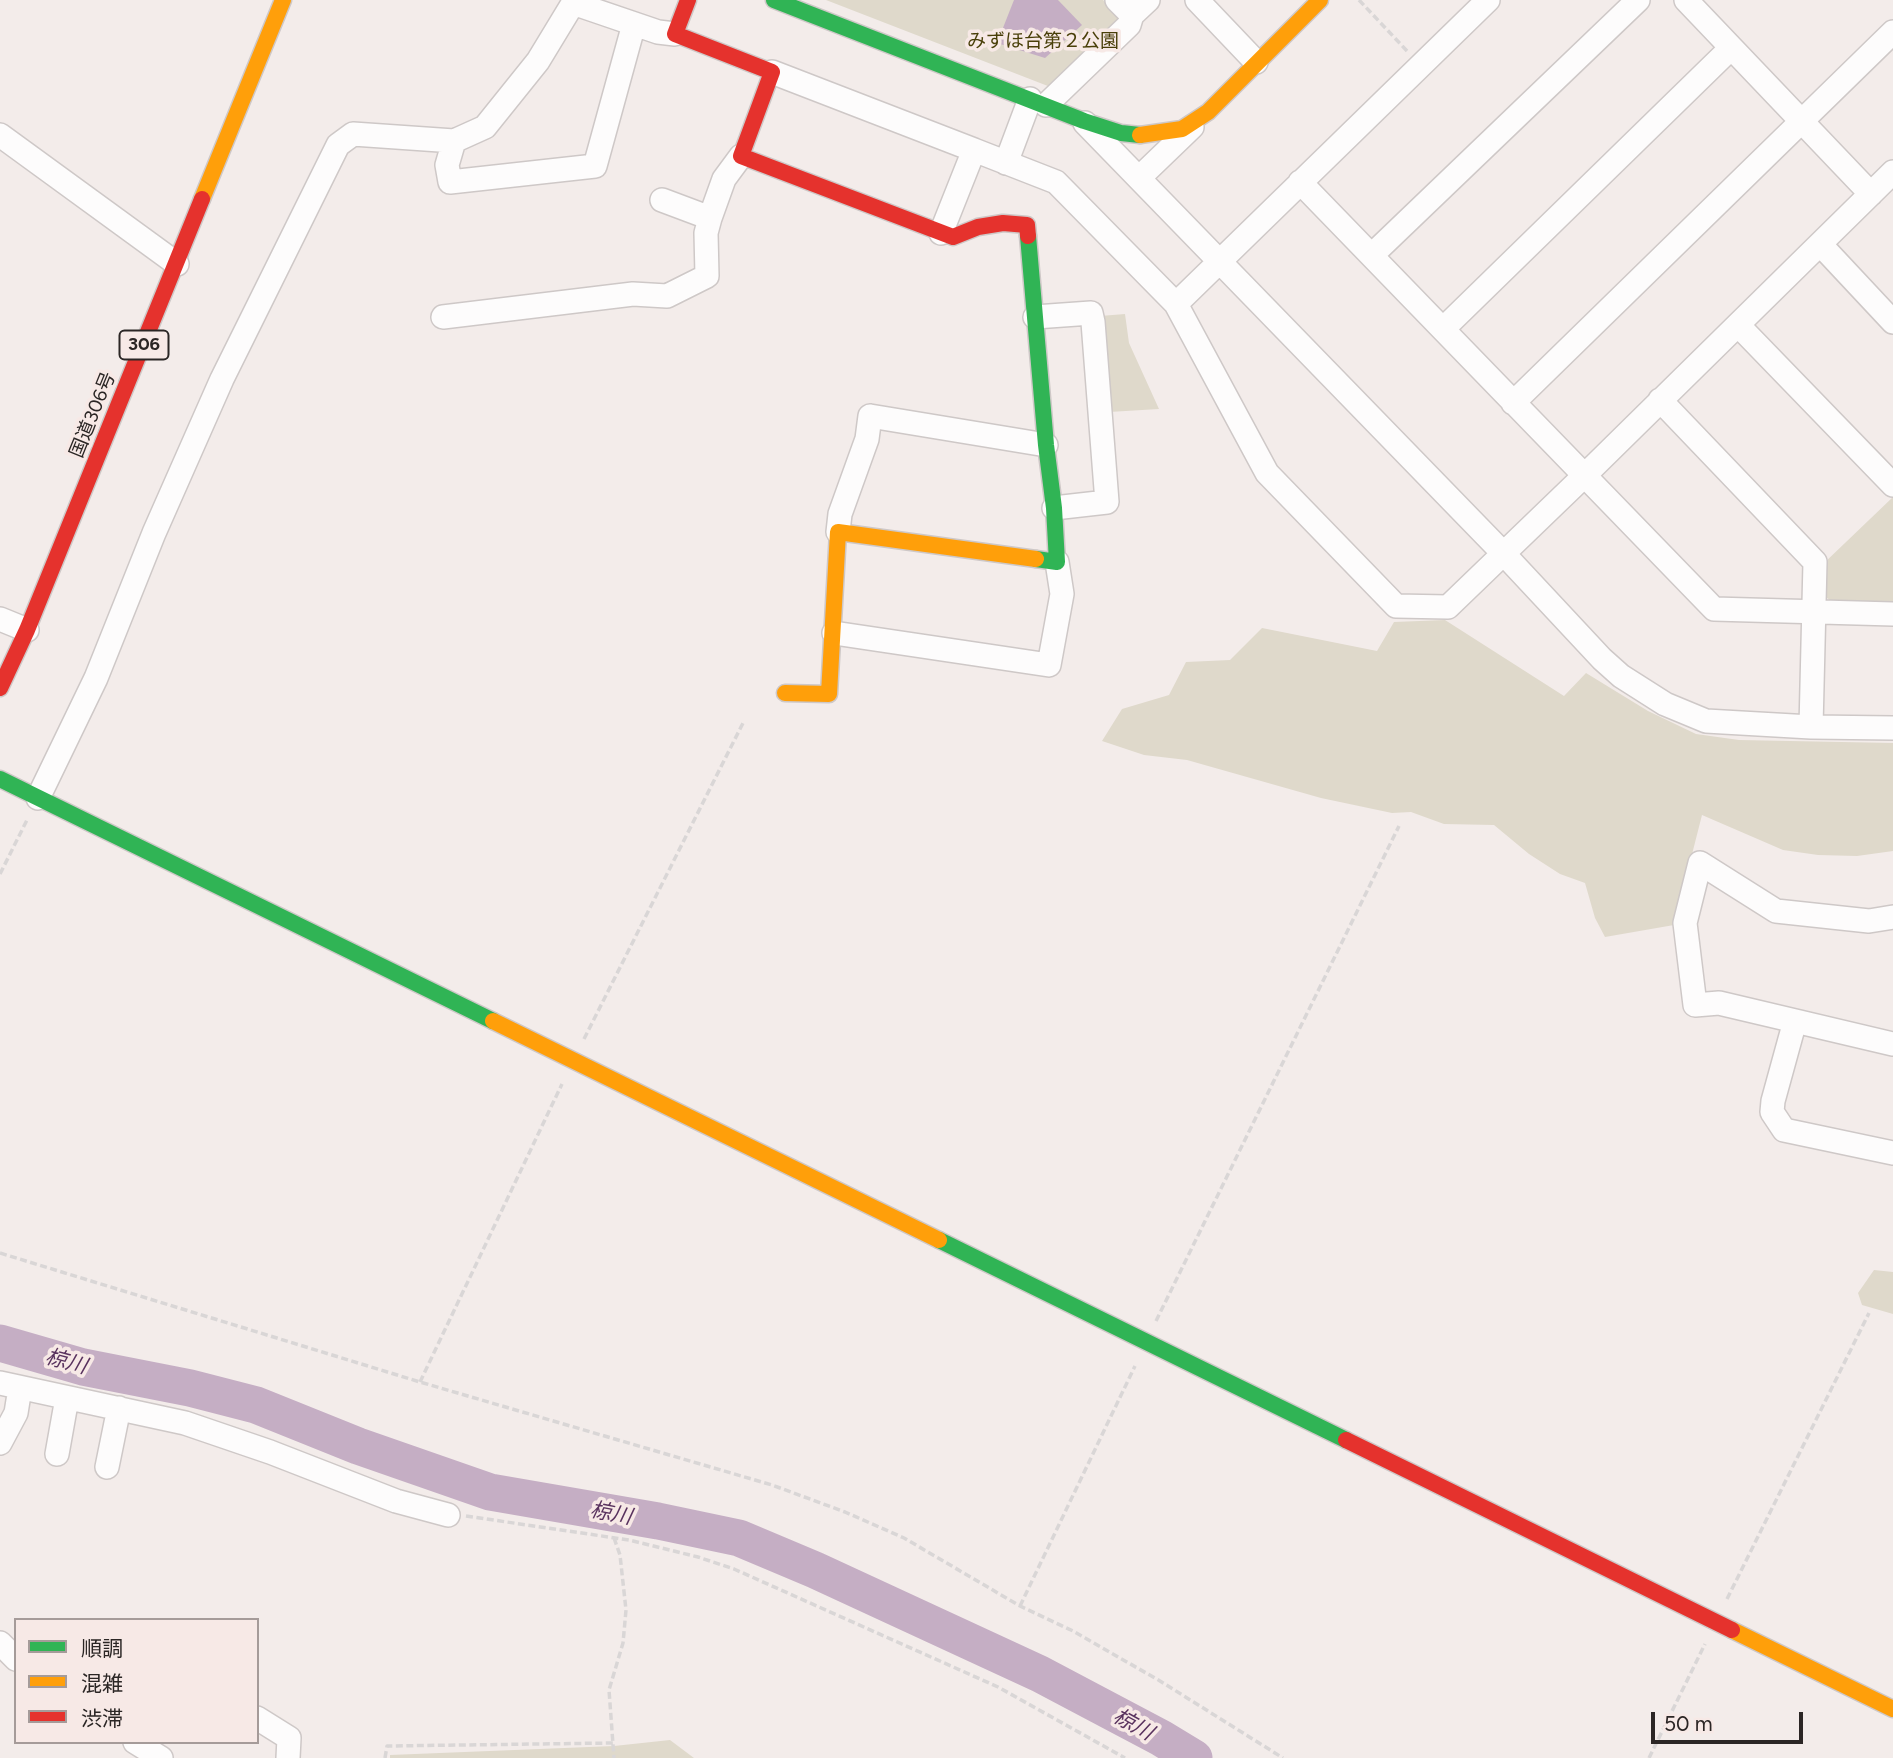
<!DOCTYPE html>
<meta charset="utf-8">
<style>
body{margin:0}
#map{position:relative;width:1893px;height:1758px;overflow:hidden;background:#f3ecea;font-family:Figtree,"Noto Sans JP",sans-serif}
canvas{display:block}
.legend{position:absolute;left:14px;top:1618px;width:245px;height:126px;box-sizing:border-box;background:#f7e9e6;border:2px solid #a59b99;margin:0;padding:9px 12px;list-style:none;font-size:21px;color:#2b2625}
.legend li{display:flex;align-items:center;gap:14px;height:35px}
.legend b{width:35px;border:2px solid #a59b99}
.scale{position:absolute;left:1651px;top:1712px;width:152px;height:32px;box-sizing:border-box;border:4px solid #2b2625;border-top:0;padding-left:9px;font-size:21px;line-height:24px;white-space:nowrap;color:#2b2625;-webkit-text-stroke:5px #f7e9e6;paint-order:stroke}
</style>
<div id="map">
<canvas width="1893" height="1758"></canvas>
<ul class="legend">
<li><b style="height:9px;background:#30b455"></b>順調</li>
<li><b style="height:9px;background:#ff9f0a"></b>混雑</li>
<li><b style="height:9px;background:#e5322d"></b>渋滞</li>
</ul>
<div class="scale">50 m</div>
</div>
<script>
const context = document.querySelector('canvas').getContext('2d');
context.lineJoin = 'round';
function fill(path, color) {
  context.fillStyle = color;
  context.fill(path, 'evenodd');
}
function toPath(rows) {
  const path = new Path2D();
  for (const r of rows) {
    path.moveTo(r[0], r[1]);
    for (let i = 2; i < r.length; i += 2) path.lineTo(r[i], r[i + 1]);
  }
  return path;
}
function trace(path, color, width, dash) {
  context.strokeStyle = color;
  context.lineWidth = width;
  context.lineCap = dash ? 'butt' : 'round';
  context.setLineDash(dash || []);
  context.stroke(path);
}
function label(font, color, halo, rows, align = 'center') {
  context.font = font + ' Figtree,"Noto Sans JP",sans-serif';
  context.lineWidth = 7;
  context.setLineDash([]);
  context.textBaseline = 'middle';
  context.strokeStyle = halo;
  context.fillStyle = color;
  for (const [text, x, y, turn = 0] of rows) {
    context.save();
    context.translate(x, y);
    context.rotate((+turn || 0) * Math.PI / 180);
    context.textAlign = isNaN(turn) ? turn : align;
    if (halo) context.strokeText(text, 0, 0);
    context.fillText(text, 0, 0);
    context.restore();
  }
}
fill(toPath([
 [826,0,1103,0,1123,21,1053,88],
 [1125,314,1129,343,1159,409,1109,412,1100,316],
 [1893,497,1893,603,1832,602,1821,593,1822,565],
 [1445,620,1564,696,1586,673,1648,711,1696,734,1739,740,1893,743,1893,851,1857,856,1818,855,1783,850,1702,815,1674,925,1605,937,1595,918,1585,883,1560,874,1529,854,1494,825,1444,824,1411,812,1392,813,1321,798,1187,760,1144,755,1102,741,1122,709,1169,695,1186,662,1230,660,1262,628,1377,651,1394,622],
 [1874,1270,1893,1272,1893,1314,1862,1305,1858,1293],
 [670,1740,694,1758,390,1758,390,1755,614,1746]
]), '#dfd9cb');
fill(toPath([
 [1014,0,1058,0,1082,25,1045,58,997,43]
]), '#c5aec4');
trace(toPath([
 [0,1343,83,1367,190,1388,256,1405,358,1446,490,1492,658,1521,739,1538,815,1570,1040,1674,1161,1738,1194,1758]
]), '#c5aec4', 37);
const street = toPath([
 [1117,0,1132,15,1148,0],
 [1197,0,1256,62],
 [1686,0,1871,194],
 [573,3,658,32,675,34],
 [772,72,974,150],
 [1046,105,1129,25,1132,15],
 [1085,123,1503,553,1602,659,1621,676,1665,704,1706,721,1811,727,1893,728],
 [0,135,177,264],
 [454,141,447,165,450,182,595,166,634,24],
 [1006,163,1030,99],
 [1139,178,1192,127],
 [1300,182,1714,609,1893,614],
 [662,200,710,218],
 [941,233,974,150,1056,182,1176,304,1488,0],
 [1820,244,1893,322],
 [1372,255,1638,0],
 [1176,304,1267,473,1396,606,1448,607,1584,476,1893,172],
 [443,317,633,294,667,296,707,276,706,233,710,218,724,179,741,156],
 [1035,317,1091,313,1093,322,1107,502,1054,508],
 [1738,325,1893,485],
 [1443,329,1731,48],
 [1660,400,1815,562,1811,727],
 [1513,403,1893,32],
 [838,532,840,514,867,439,870,416,1046,445],
 [0,619,27,630],
 [834,633,1049,665,1062,594,1057,562],
 [38,798,96,678,154,533,222,379,338,145,353,134,454,141,485,127,538,61,575,0],
 [1893,917,1869,921,1776,911,1700,863,1685,923,1695,1005,1719,1003,1893,1044],
 [1795,1021,1773,1101,1772,1112,1784,1130,1893,1153],
 [0,1383,185,1423,270,1452,396,1501,448,1515],
 [0,1443,16,1413,20,1388],
 [57,1454,67,1398],
 [107,1467,119,1408],
 [0,1643,16,1659],
 [257,1718,289,1738,288,1758],
 [135,1742,161,1758]
]);
const fast = toPath([
 [774,0,1084,121,1121,133,1140,135],
 [1028,236,1046,445,1054,508,1057,562,1036,559],
 [0,779,493,1021],
 [939,1240,1346,1440]
]);
const slow = toPath([
 [1140,135,1182,129,1208,112,1320,0],
 [202,199,283,0],
 [785,693,829,694,838,532,1036,559],
 [493,1021,939,1240],
 [1732,1630,1893,1709]
]);
const jam = toPath([
 [688,0,675,34,772,72,741,156,953,237,978,227,1003,223,1027,225,1028,236],
 [0,688,27,630,202,199],
 [1346,1440,1732,1630]
]);
trace(street, '#cec8c7', 26);
trace(fast, '#cec8c7', 19);
trace(slow, '#cec8c7', 19);
trace(jam, '#cec8c7', 19);
trace(toPath([
 [1359,0,1408,52],
 [0,874,27,820],
 [584,1039,743,723],
 [0,1253,420,1382,772,1485,845,1512,904,1538,1020,1606,1073,1631,1160,1681,1283,1758],
 [1156,1321,1399,826],
 [420,1382,562,1084],
 [466,1516,629,1540,698,1557,734,1569,998,1687,1125,1758],
 [614,1538,620,1555,626,1610,623,1643,609,1690,614,1758],
 [1727,1599,1869,1313],
 [1020,1606,1135,1366],
 [385,1758,387,1746,613,1743],
 [1649,1758,1705,1644]
]), '#d9d6d6', 3.5, [7, 3.5]);
trace(street, '#fdfcfc', 23);
trace(fast, '#30b455', 16);
trace(slow, '#ff9f0a', 16);
trace(jam, '#e5322d', 16);
for (const [x, y, w] of [
 [144,345,49]
]) {
  const box = new Path2D();
  box.roundRect(x - w / 2, y - 14.5, w, 29, 5);
  context.fillStyle = '#f7e9e6';
  context.fill(box);
  trace(box, '#2b2625', 2);
}
label('bold 18px', '#2b2625', null, [
 ["306",144,345]
]);
label('19px', '#493f09', '#f7e9e6', [
 ["みずほ台第２公園",1043,41]
]);
label('19px', '#2b2625', '#f7e9e6', [
 ["国道306号",93,415,-68]
]);
label('italic 21px', '#59325e', '#f7e9e6', [
 ["椋川",66,1362,15],
 ["椋川",611,1514,11],
 ["椋川",1133,1725,29]
]);
</script>
